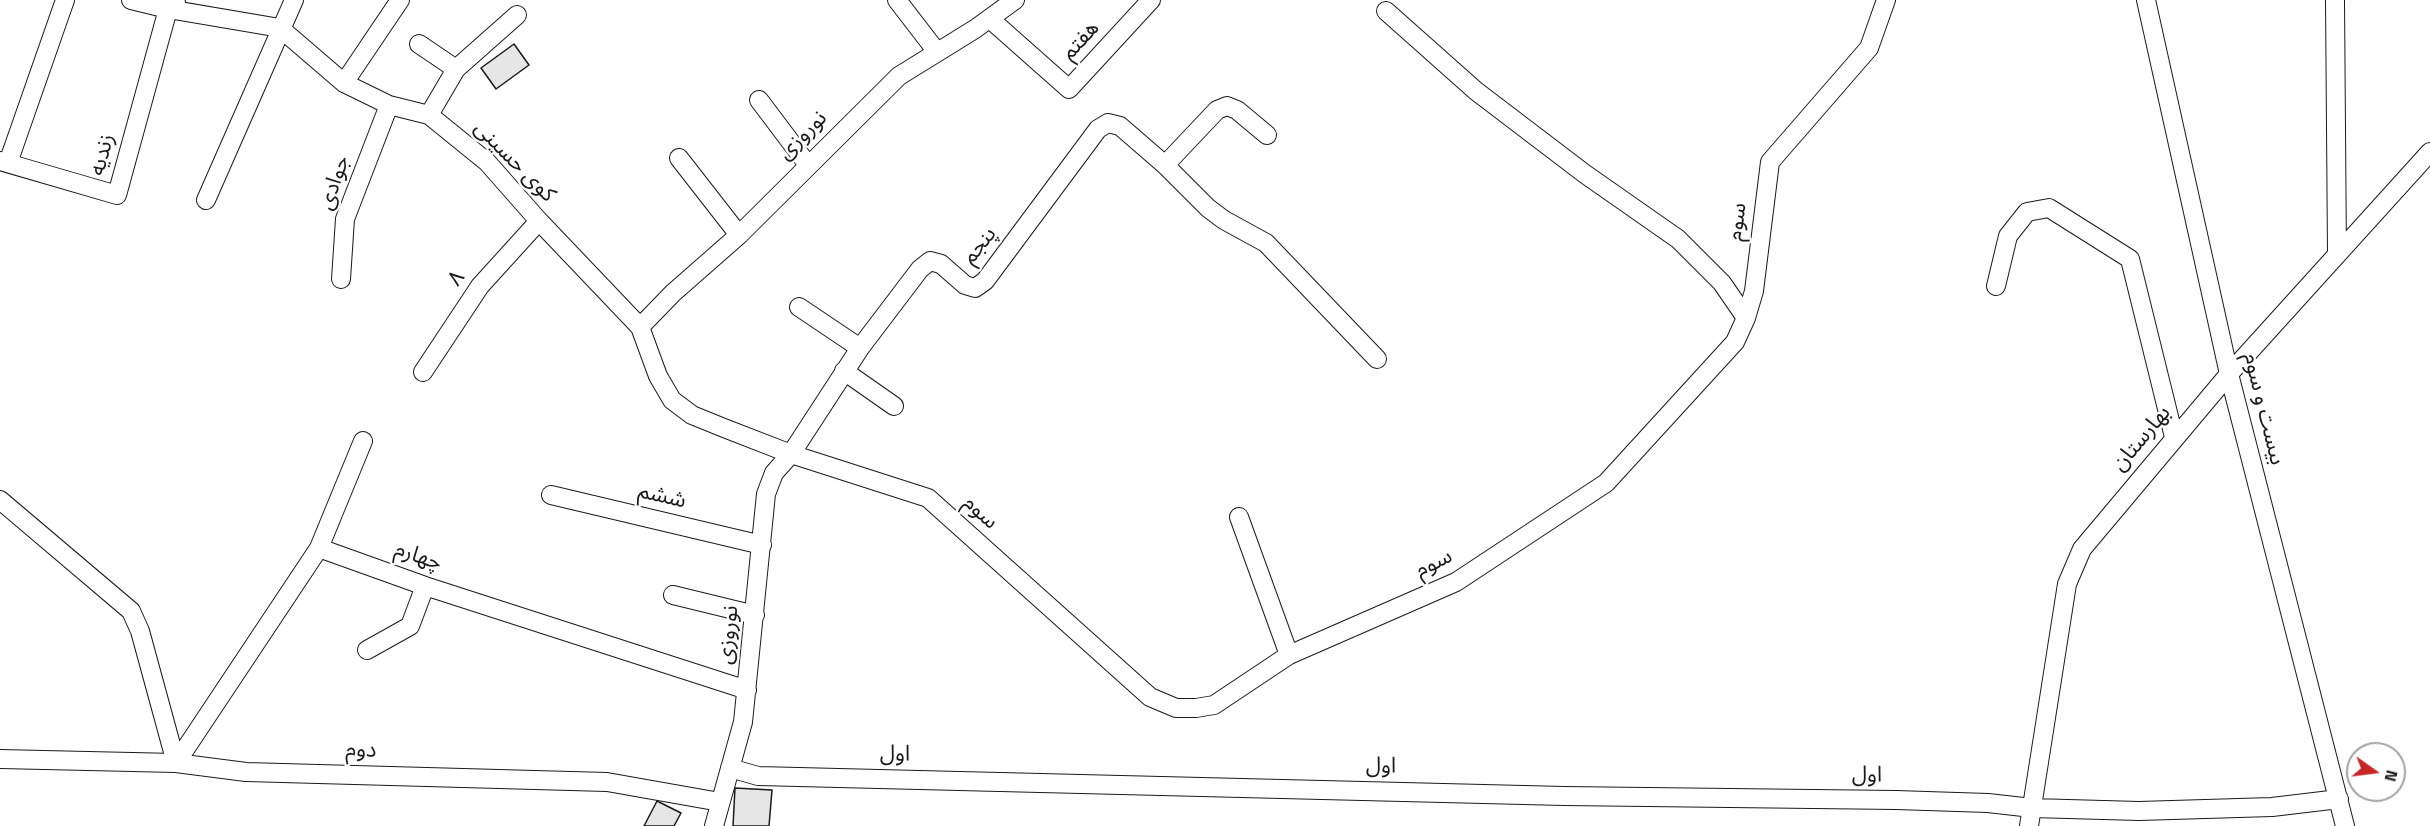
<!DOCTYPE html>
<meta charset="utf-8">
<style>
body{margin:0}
#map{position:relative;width:2430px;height:826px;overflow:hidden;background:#fff;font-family:"Titillium Web",sans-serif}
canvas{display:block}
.north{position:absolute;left:2346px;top:742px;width:60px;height:60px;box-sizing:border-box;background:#fff;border:2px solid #a3a3a3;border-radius:50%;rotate:104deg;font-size:16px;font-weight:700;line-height:24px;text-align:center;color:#1a1a1a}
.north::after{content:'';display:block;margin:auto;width:21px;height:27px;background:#c62828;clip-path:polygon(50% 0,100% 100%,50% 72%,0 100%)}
</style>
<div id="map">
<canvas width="2430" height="826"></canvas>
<div class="north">N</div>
</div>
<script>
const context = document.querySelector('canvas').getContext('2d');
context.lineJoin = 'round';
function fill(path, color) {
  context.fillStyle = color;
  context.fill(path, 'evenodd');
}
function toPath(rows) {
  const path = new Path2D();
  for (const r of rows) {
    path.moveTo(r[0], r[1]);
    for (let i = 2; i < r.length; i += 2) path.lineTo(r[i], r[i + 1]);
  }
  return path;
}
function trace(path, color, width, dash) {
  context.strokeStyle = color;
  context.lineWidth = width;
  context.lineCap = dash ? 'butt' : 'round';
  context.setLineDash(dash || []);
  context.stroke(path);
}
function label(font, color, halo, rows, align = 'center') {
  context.font = font + ' "Titillium Web","Noto Sans Arabic",sans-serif';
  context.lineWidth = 4.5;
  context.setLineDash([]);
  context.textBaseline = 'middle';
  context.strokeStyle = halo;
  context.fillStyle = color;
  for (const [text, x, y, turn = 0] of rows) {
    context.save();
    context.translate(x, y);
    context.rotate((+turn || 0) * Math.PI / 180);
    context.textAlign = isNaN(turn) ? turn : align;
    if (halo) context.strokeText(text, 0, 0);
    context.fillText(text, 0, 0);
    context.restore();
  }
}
const building = toPath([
 [514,44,529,65,496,89,481,68,514,44],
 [735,788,772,790,769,826,733,826,735,788],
 [657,801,681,813,674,826,644,826,657,801]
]);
fill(building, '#e6e6e6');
trace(building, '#1a1a1a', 1.5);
const street = toPath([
 [131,0,168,9,280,28,344,83,389,105,429,115,487,162,539,221,640,327,658,376,672,400,692,415,724,428,791,454,928,498,1150,697,1176,708,1196,708,1214,705,1289,655,1456,582,1606,483,1735,342,1746,318,1754,291,1770,162,1869,48,1886,0],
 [897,0,937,52],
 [2146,0,2229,374,2345,826],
 [2335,0,2337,255],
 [1386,11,1476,91,1585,174,1678,239,1722,283,1746,318],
 [990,19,1069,89,1151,0],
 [419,44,456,69],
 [344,83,400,0],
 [759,100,808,165],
 [429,115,456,69,517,15],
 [679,158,739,235],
 [0,161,117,195,168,9,176,3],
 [8,163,65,0],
 [1165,165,1217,110,1227,106,1237,110,1267,135],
 [206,200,294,0],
 [341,279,345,219,389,105],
 [1996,286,2008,236,2027,212,2049,208,2130,259,2174,437],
 [799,307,860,348],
 [640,327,673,293,739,235,899,76,975,29,1015,0],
 [844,371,894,406],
 [423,372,480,286,539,221],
 [551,495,762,545],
 [0,500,131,611,140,631,176,763],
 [1239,517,1289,655],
 [319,548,363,441],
 [673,595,755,615],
 [367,650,410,626,425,586],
 [0,759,176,763,246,772,607,782,720,802],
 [176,763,319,548,425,586,747,690],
 [730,768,758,776,1564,796,1896,800,1988,803,2032,808,2139,811,2272,807,2339,799],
 [714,826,743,722,766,494,774,473,791,454,860,348,920,269,930,261,941,264,965,285,975,288,985,281,1098,129,1108,123,1120,126,1165,165,1208,208,1224,220,1266,243,1377,359],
 [2029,826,2067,584,2082,549,2229,374,2430,152]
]);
trace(street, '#1a1a1a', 20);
trace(street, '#fff', 18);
label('22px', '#1a1a1a', '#fff', [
 ["هفتم",1081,41,-47],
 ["نوروزی",803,136,-45],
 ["زندیه",103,155,-75],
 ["کوی حسینی",514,162,45],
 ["جوادی",335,183,-71],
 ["سوم",1738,222,-83],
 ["پنجم",980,246,-51],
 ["۸",457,279,-54],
 ["بیست و سوم",2263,409,76],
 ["بهارستان",2142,439,-50],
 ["ششم",662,497,13],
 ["سوم",980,513,42],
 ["چهارم",418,557,19],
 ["سوم",1434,564,-27],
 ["نوروزی",729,635,-84],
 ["دوم",361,751,2],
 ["اول",895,755,1],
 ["اول",1381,767,1],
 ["اول",1867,776,1]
]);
</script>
